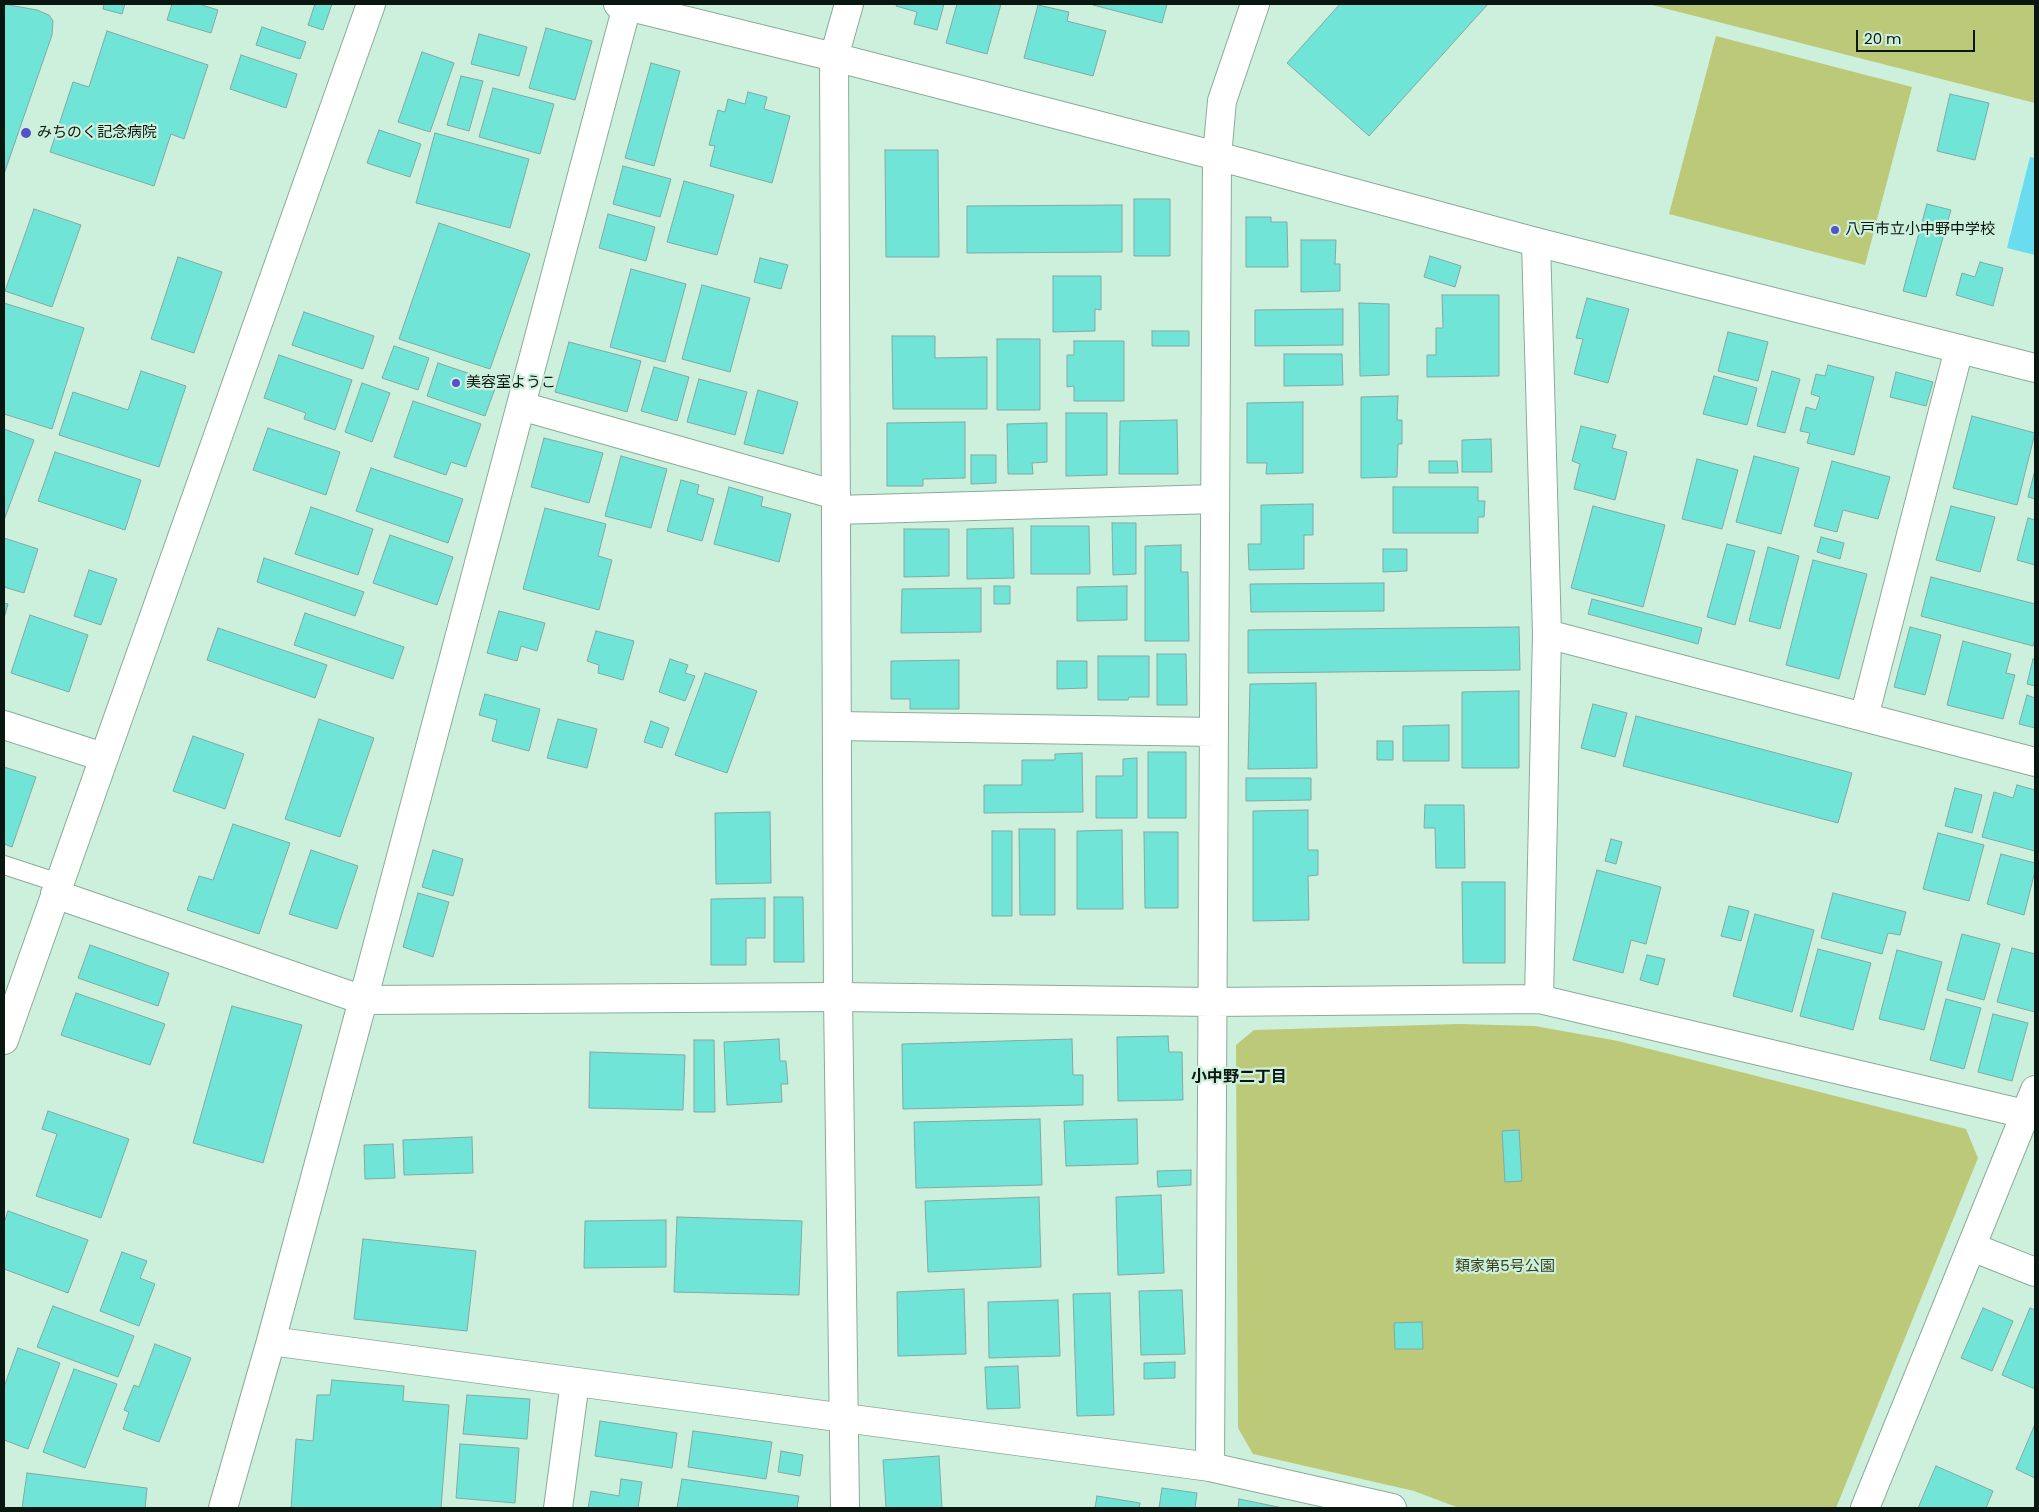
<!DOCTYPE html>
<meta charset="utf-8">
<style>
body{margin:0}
#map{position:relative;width:2039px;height:1512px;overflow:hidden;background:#cdf0dd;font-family:Poppins,sans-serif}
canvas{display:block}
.frame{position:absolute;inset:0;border:5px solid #0a1711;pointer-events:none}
.scale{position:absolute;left:1856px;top:30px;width:119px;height:22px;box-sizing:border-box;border:2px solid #0a1711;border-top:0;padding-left:6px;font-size:15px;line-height:18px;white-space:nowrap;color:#0a1711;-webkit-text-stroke:4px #cdf0dd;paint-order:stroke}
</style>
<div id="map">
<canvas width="2039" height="1512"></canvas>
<div class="frame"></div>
<div class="scale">20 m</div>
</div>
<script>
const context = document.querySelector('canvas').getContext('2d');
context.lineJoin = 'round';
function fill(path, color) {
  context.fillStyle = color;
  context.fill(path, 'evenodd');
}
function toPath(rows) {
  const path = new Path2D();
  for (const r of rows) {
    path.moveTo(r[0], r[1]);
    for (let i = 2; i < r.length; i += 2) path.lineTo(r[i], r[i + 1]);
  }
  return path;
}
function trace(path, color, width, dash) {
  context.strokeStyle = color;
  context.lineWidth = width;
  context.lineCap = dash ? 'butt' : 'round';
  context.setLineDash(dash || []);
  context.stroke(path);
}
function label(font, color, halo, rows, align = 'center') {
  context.font = font + ' Poppins,"Noto Sans JP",sans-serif';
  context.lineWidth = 4.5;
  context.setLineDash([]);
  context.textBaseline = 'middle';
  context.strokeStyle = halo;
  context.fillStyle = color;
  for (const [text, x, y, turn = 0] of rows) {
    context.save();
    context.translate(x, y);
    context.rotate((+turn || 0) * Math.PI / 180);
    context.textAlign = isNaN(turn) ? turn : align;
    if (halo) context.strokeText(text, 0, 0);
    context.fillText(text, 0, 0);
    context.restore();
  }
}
fill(toPath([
 [1648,4,2035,4,2035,103],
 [1716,36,1912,87,1865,265,1669,214],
 [1459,1024,1535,1026,1618,1041,1966,1129,1978,1158,1836,1508,1459,1508,1414,1491,1253,1454,1238,1428,1236,1045,1254,1030]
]), '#bcc979');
fill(toPath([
 [2030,157,2035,158,2035,255,2007,248]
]), '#69dcef');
const building = toPath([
 [4,4,37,10,49,15,53,21,52,35,4,174,4,4],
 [104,4,125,4,122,14,103,9,104,4],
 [172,4,203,4,202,5,218,10,211,33,167,20,172,4],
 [315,4,332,4,323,30,308,25,315,4],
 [897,4,944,4,937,30,914,24,917,12,896,6,897,4],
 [957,4,1001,4,987,54,946,43,957,4],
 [1093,4,1167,4,1162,23,1093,5,1093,4],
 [1340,4,1488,4,1369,136,1287,63,1340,4],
 [1038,5,1069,12,1067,21,1106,31,1093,76,1024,58,1038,5],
 [262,27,306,42,300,59,256,45,262,27],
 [546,28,592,41,575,100,529,88,546,28],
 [107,31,208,65,184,139,171,134,154,186,50,152,73,82,89,87,107,31],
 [479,34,527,47,519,76,471,64,479,34],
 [422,52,454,63,430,132,398,122,422,52],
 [241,55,297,74,286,108,230,89,241,55],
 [651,63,680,71,654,166,625,158,651,63],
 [461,76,483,81,469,131,447,125,461,76],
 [493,88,554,104,540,154,479,137,493,88],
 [748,92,767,97,764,109,790,116,772,183,710,166,715,146,709,145,718,110,725,112,728,99,745,104,748,92],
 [1950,94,1989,103,1975,160,1937,151,1950,94],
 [379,130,421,144,410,177,367,163,379,130],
 [435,133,529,159,510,228,416,203,435,133],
 [885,150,938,150,939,257,886,257,885,150],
 [623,166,671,179,660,217,613,204,623,166],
 [684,181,734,195,717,255,667,242,684,181],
 [1134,199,1170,199,1170,256,1134,256,1134,199],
 [1927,204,1951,210,1926,297,1903,291,1927,204],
 [1122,205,1122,252,967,253,967,206,1122,205],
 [34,209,81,225,52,307,5,291,34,209],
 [608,214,655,227,646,261,599,248,608,214],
 [1246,217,1271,217,1271,222,1287,222,1288,267,1246,267,1246,217],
 [439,223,530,254,490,369,399,339,439,223],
 [1301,240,1336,240,1335,264,1340,264,1340,291,1301,292,1301,240],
 [1430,256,1461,266,1455,287,1424,277,1430,256],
 [178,257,222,272,194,353,151,339,178,257],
 [760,258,788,265,781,289,754,282,760,258],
 [1980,262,2003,268,1993,306,1956,295,1962,273,1975,277,1980,262],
 [631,269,686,284,665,362,610,347,631,269],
 [1053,276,1101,276,1101,310,1095,309,1095,331,1053,332,1053,276],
 [702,285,750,298,730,372,682,359,702,285],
 [1442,295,1499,295,1499,376,1427,377,1427,355,1436,355,1436,328,1443,328,1442,295],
 [1587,298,1629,309,1608,383,1574,374,1583,339,1576,338,1587,298],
 [4,303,84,328,52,429,4,414,4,303],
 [1359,303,1389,304,1389,375,1360,376,1359,303],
 [1343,309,1343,345,1255,346,1255,310,1343,309],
 [304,312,374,336,363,369,292,345,304,312],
 [1152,331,1189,331,1189,346,1152,346,1152,331],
 [1728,332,1768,342,1758,381,1718,371,1728,332],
 [892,336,935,336,935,358,987,357,987,409,893,409,892,336],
 [997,339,1040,339,1040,410,997,410,997,339],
 [1074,341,1124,341,1124,401,1074,401,1074,386,1067,387,1067,355,1074,355,1074,341],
 [569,342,641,361,627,412,555,392,569,342],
 [394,346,429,358,418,390,382,378,394,346],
 [1284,354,1342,354,1343,385,1284,386,1284,354],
 [279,355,352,380,335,430,304,419,306,413,264,398,279,355],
 [438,363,497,383,485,416,427,396,438,363],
 [1828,365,1874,377,1854,455,1807,443,1810,433,1800,431,1806,407,1816,410,1820,397,1811,394,1816,374,1825,376,1828,365],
 [654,367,689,377,677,421,641,411,654,367],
 [141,371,186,386,159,467,59,435,73,392,128,410,141,371],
 [1772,371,1800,379,1785,433,1757,426,1772,371],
 [1896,372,1933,382,1926,406,1890,397,1896,372],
 [1714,376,1757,388,1747,425,1703,414,1714,376],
 [699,379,747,392,735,435,687,422,699,379],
 [362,383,390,393,372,442,345,432,362,383],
 [758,390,798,402,783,454,744,444,758,390],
 [1398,396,1397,420,1402,420,1402,444,1398,444,1397,477,1361,478,1361,397,1398,396],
 [413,401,481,424,466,467,451,462,446,475,394,457,413,401],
 [1303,402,1303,473,1266,474,1267,463,1247,463,1247,403,1303,402],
 [1066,413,1107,413,1107,475,1066,476,1066,413],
 [1972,416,2035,433,2017,505,1953,488,1972,416],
 [1177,420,1178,474,1119,474,1120,421,1177,420],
 [965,422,965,478,923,479,923,486,887,486,887,423,965,422],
 [1047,423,1047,462,1032,463,1033,474,1008,474,1007,424,1047,423],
 [1581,426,1616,435,1612,448,1627,452,1615,500,1574,489,1580,464,1572,461,1581,426],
 [268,428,340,452,326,495,253,470,268,428],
 [4,429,34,440,4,520,4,429],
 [544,438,603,453,589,503,531,487,544,438],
 [1491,439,1492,472,1462,472,1462,440,1491,439],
 [55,452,141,480,125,530,38,501,55,452],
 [971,455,996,455,996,483,971,484,971,455],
 [621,456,667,469,651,528,605,516,621,456],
 [1754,456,1799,468,1781,534,1736,522,1754,456],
 [1697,459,1738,470,1722,529,1682,519,1697,459],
 [1429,461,1457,461,1458,473,1429,473,1429,461],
 [1832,461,1890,477,1878,519,1843,510,1837,532,1814,526,1832,461],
 [371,468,463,499,448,543,356,511,371,468],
 [2035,470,2035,499,2028,497,2035,470],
 [681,480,699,485,697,494,714,499,702,541,667,531,681,480],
 [729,487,763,497,761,506,791,514,779,562,714,544,729,487],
 [1393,487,1478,487,1478,501,1485,501,1484,517,1478,517,1478,533,1393,533,1393,487],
 [1313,504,1313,535,1304,535,1304,569,1249,570,1248,544,1261,544,1261,505,1313,504],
 [1593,506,1665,525,1643,607,1571,588,1593,506],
 [1951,506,1995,517,1980,572,1936,560,1951,506],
 [311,507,373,529,358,575,295,554,311,507],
 [545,508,606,524,598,556,612,560,599,610,523,589,545,508],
 [2028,518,2035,520,2035,565,2017,560,2028,518],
 [1112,523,1136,523,1136,574,1113,575,1112,523],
 [1031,526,1089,526,1090,574,1031,574,1031,526],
 [1013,528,1014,578,967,579,967,529,1013,528],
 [904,529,949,529,949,576,904,577,904,529],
 [390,535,453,557,437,605,373,583,390,535],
 [1821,537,1844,543,1840,559,1817,552,1821,537],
 [4,538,38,549,24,593,4,587,4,538],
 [1727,544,1755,551,1735,625,1707,617,1727,544],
 [1181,545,1181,572,1188,572,1189,641,1145,641,1145,546,1181,545],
 [1768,547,1799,556,1780,629,1749,621,1768,547],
 [1383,549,1407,549,1407,571,1383,572,1383,549],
 [264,558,364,592,355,616,257,582,264,558],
 [1813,560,1867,574,1839,679,1786,665,1813,560],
 [89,570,117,579,101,625,74,616,89,570],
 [1931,577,2035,604,2035,639,2033,646,1921,616,1931,577],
 [1384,583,1384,611,1251,612,1250,584,1384,583],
 [994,586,1010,586,1010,604,994,604,994,586],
 [1127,586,1127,620,1077,621,1077,587,1127,586],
 [981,588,981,632,901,633,902,589,981,588],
 [1592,599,1702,628,1698,644,1588,614,1592,599],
 [4,603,8,604,4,618,4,603],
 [499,611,545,623,537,651,521,646,517,661,487,653,499,611],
 [305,613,404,647,393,679,294,645,305,613],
 [30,615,88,635,69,692,11,673,30,615],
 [1519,627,1520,670,1248,673,1248,630,1519,627],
 [1910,627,1941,635,1925,695,1894,687,1910,627],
 [218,628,327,665,315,698,207,660,218,628],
 [596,631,634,641,623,680,598,673,599,665,587,661,596,631],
 [1963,641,2011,654,2006,673,2015,675,2003,719,1947,705,1963,641],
 [1157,654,1186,654,1187,705,1157,705,1157,654],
 [1098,656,1149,656,1149,697,1129,697,1128,700,1098,700,1098,656],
 [670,659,688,665,685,673,695,676,685,701,659,692,670,659],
 [2033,659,2035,659,2035,686,2027,684,2033,659],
 [959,660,959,709,910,709,910,699,891,699,891,661,959,660],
 [1057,661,1087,661,1087,688,1057,689,1057,661],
 [705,673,757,691,727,773,675,755,705,673],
 [1316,683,1317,768,1248,769,1250,684,1316,683],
 [1519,691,1519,768,1462,768,1462,692,1519,691],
 [485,694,540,709,529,751,492,741,497,720,479,715,485,694],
 [2027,695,2035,698,2035,728,2019,724,2027,695],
 [1593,704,1627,713,1615,757,1581,748,1593,704],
 [1636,716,1852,773,1838,823,1623,766,1636,716],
 [319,719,374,738,340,837,285,819,319,719],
 [558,719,597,729,587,768,547,758,558,719],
 [651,721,669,728,662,748,644,742,651,721],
 [1449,725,1449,761,1403,761,1403,726,1449,725],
 [193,736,244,754,225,809,173,791,193,736],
 [1377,741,1393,741,1393,760,1377,760,1377,741],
 [1148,752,1186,752,1186,818,1148,818,1148,752],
 [1082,753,1083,812,984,813,984,785,1022,785,1022,760,1055,760,1055,754,1082,753],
 [1137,758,1137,818,1096,818,1096,776,1123,776,1123,759,1137,758],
 [4,767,36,777,12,847,4,844,4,767],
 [1246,778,1311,778,1311,800,1246,801,1246,778],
 [2017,785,2035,790,2035,851,1982,837,1994,792,2013,798,2017,785],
 [1955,788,1982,795,1972,833,1945,826,1955,788],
 [1425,805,1464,805,1465,868,1436,868,1435,828,1424,828,1425,805],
 [1308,810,1308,850,1318,850,1318,875,1308,876,1309,920,1253,921,1253,811,1308,810],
 [770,812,771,883,716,884,715,813,770,812],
 [233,824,290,843,259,934,187,910,199,876,213,880,233,824],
 [1019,829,1055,829,1055,915,1020,915,1019,829],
 [1122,830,1123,909,1077,909,1077,831,1122,830],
 [992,831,1012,831,1012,916,992,916,992,831],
 [1144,832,1178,832,1178,908,1145,908,1144,832],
 [1938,833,1984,845,1969,901,1923,889,1938,833],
 [1611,839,1622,842,1616,864,1605,861,1611,839],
 [311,850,358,866,337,929,289,914,311,850],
 [433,850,463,859,453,896,422,887,433,850],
 [2001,854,2035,863,2035,871,2024,915,1987,904,2001,854],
 [1597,870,1661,887,1646,944,1631,940,1623,973,1573,960,1597,870],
 [1462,882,1505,882,1505,963,1463,963,1462,882],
 [418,893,449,902,433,957,403,947,418,893],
 [1833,893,1906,912,1900,935,1888,933,1882,954,1821,938,1833,893],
 [774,897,803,897,804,962,774,962,774,897],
 [765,898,765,938,746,938,746,965,711,965,711,899,765,898],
 [1729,906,1749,911,1741,941,1721,936,1729,906],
 [1755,914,1814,930,1792,1012,1733,996,1755,914],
 [1962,934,2000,944,1984,1000,1947,990,1962,934],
 [90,945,169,973,158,1006,78,978,90,945],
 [2012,948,2035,954,2035,1012,1997,1002,2012,948],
 [1818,949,1871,963,1853,1030,1800,1016,1818,949],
 [1897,950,1942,962,1924,1030,1879,1019,1897,950],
 [1647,955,1665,959,1658,985,1640,980,1647,955],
 [76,993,165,1024,150,1065,61,1035,76,993],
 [1946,999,1981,1008,1964,1069,1930,1060,1946,999],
 [232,1006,302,1025,263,1163,193,1143,232,1006],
 [1993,1014,2028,1023,2012,1081,1978,1072,1993,1014],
 [1168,1036,1169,1052,1182,1052,1183,1100,1118,1101,1117,1037,1168,1036],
 [779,1039,780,1061,786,1061,788,1084,781,1084,782,1102,727,1105,724,1042,779,1039],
 [1072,1039,1073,1075,1083,1075,1083,1105,903,1109,902,1044,1072,1039],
 [694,1040,714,1040,715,1112,694,1112,694,1040],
 [590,1052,685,1055,683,1110,589,1108,590,1052],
 [48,1111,129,1139,101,1218,36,1196,57,1134,42,1129,48,1111],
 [1040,1119,1042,1185,916,1188,914,1122,1040,1119],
 [1137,1119,1138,1164,1066,1166,1064,1121,1137,1119],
 [1519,1130,1522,1181,1505,1182,1502,1131,1519,1130],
 [472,1137,473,1173,404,1175,403,1140,472,1137],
 [393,1144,395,1178,365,1179,364,1145,393,1144],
 [1191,1170,1191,1185,1158,1187,1157,1171,1191,1170],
 [1161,1195,1164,1273,1118,1275,1116,1197,1161,1195],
 [1039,1197,1041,1267,928,1272,925,1201,1039,1197],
 [8,1211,88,1240,68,1293,4,1269,4,1223,8,1211],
 [677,1217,802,1221,799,1295,674,1292,677,1217],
 [666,1220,666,1267,584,1268,585,1221,666,1220],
 [363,1239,476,1251,467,1331,354,1319,363,1239],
 [122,1252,147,1261,140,1278,155,1284,139,1326,100,1311,122,1252],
 [964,1289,966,1354,898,1356,897,1292,964,1289],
 [1182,1290,1185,1354,1141,1355,1139,1291,1182,1290],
 [1110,1293,1114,1415,1077,1416,1073,1294,1110,1293],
 [1058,1300,1060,1356,989,1358,988,1302,1058,1300],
 [53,1306,134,1336,118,1377,37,1347,53,1306],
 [1983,1308,2013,1321,1992,1371,1961,1358,1983,1308],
 [2030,1308,2035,1310,2035,1389,2002,1375,2030,1308],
 [1422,1322,1423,1349,1395,1349,1394,1323,1422,1322],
 [155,1344,191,1358,159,1442,123,1429,129,1412,124,1410,134,1385,139,1387,155,1344],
 [18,1348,60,1363,28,1449,4,1440,4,1387,18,1348],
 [1175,1362,1175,1378,1144,1379,1144,1363,1175,1362],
 [1018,1366,1020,1408,987,1409,985,1367,1018,1366],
 [74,1369,117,1384,85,1468,43,1452,74,1369],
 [332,1380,404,1386,403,1401,449,1405,441,1508,291,1508,296,1439,313,1441,317,1395,330,1395,332,1380],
 [467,1395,530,1399,527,1439,463,1434,467,1395],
 [600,1421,677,1433,672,1468,595,1456,600,1421],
 [2035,1424,2035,1478,2016,1469,2035,1424],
 [693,1431,772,1442,766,1479,688,1467,693,1431],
 [460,1444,519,1448,515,1503,456,1498,460,1444],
 [781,1451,803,1455,800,1476,778,1472,781,1451],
 [939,1456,942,1508,886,1508,883,1460,939,1456],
 [1936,1466,1993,1491,1986,1508,1918,1508,1936,1466],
 [27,1473,147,1488,145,1508,22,1508,27,1473],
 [621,1479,642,1482,638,1508,588,1508,591,1491,619,1496,621,1479],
 [682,1479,799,1496,797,1508,677,1508,682,1479],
 [1162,1488,1197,1493,1195,1508,1159,1508,1162,1488],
 [1097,1496,1140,1503,1139,1508,1095,1508,1097,1496],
 [1239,1499,1283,1508,1238,1508,1239,1499]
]);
fill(building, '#71e4d8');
trace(building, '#81a9a3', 1);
const lane = toPath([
 [4,865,59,883]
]);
const street = toPath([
 [1536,242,1547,634,1539,999],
 [521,406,836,495],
 [836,510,1215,499],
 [1547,634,2035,762],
 [1864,717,1959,349],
 [4,725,103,757],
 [837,726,1214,732],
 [55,894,363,1000,838,997,1212,1002,1539,999,2025,1114],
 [1972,1247,2035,1272],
 [271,1341,1210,1467,1392,1508],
 [1210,1467,1217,156,1222,101,1255,4],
 [223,1508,271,1341,363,1000,627,6],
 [558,1508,575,1382],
 [1865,1508,2035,1090]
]);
const secondary = toPath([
 [618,4,834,57,1217,156,1536,242,2035,368],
 [4,1040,371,4],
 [845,1508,838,997,834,57,849,4]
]);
trace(lane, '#8aab9a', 20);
trace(street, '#8aab9a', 30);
trace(secondary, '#8aab9a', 30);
trace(lane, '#fff', 18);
trace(street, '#fff', 28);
trace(secondary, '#fff', 28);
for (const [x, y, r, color] of [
 [26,133,6,"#5552c9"],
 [1835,230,5,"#5552c9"],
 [456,383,5,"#5552c9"]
]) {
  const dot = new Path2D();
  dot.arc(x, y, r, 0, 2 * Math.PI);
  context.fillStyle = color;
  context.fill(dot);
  trace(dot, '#cdf0dd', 2);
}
label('15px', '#0a1711', '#cdf0dd', [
 ["みちのく記念病院",37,133],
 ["八戸市立小中野中学校",1845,230],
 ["美容室ようこ",466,383]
], 'left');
label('15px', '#383d19', '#cdf0dd', [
 ["類家第5号公園",1505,1267]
]);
label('bold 16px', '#0a1711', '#cdf0dd', [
 ["小中野二丁目",1239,1078]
]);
</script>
